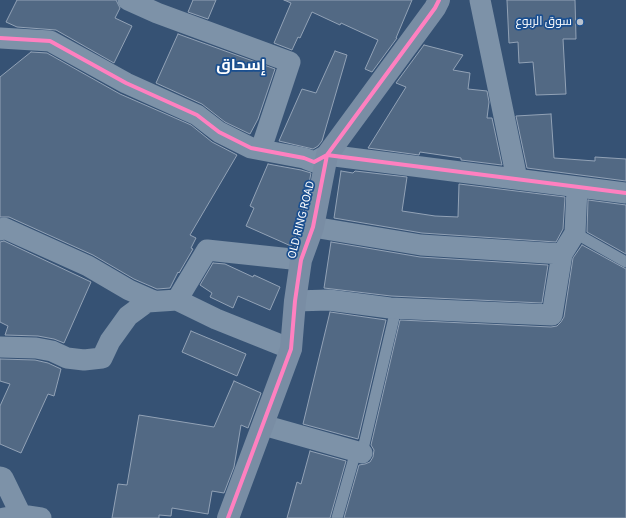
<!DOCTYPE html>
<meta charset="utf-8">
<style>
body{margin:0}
canvas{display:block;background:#365274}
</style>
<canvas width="626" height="518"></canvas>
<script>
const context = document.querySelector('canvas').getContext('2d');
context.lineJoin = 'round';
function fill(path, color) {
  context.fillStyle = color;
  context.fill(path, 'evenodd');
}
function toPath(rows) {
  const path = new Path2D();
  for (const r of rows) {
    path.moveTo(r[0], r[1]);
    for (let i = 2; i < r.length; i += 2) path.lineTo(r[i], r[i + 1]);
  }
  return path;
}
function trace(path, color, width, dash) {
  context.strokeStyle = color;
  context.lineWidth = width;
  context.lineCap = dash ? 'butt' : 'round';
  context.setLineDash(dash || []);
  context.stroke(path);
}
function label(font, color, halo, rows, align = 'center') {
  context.font = font + ' "Source Sans 3",Cairo,sans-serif';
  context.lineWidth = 3.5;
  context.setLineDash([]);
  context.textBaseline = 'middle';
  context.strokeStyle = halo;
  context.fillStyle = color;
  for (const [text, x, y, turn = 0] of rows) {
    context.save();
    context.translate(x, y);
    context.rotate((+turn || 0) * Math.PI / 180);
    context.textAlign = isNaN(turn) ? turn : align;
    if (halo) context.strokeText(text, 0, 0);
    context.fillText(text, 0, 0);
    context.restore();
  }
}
const building = toPath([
 [17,0,116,0,120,8,115,18,132,26,114,63,56,30,17,27,6,22,17,0],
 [193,0,216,0,208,19,188,12,193,0],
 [284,0,412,0,396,38,397,38,372,72,365,69,378,40,341,23,340,25,312,12,300,38,298,37,292,50,274,43,291,3,284,0],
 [507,0,575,0,576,39,563,39,566,94,536,95,533,62,519,63,518,42,509,43,507,0],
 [178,34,275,69,258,119,250,134,225,122,202,104,156,83,178,34],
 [424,45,463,55,453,70,470,73,468,89,487,91,489,102,487,118,492,118,502,165,461,160,461,158,420,152,419,155,368,148,406,87,396,83,424,45],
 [335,51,347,55,322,141,318,146,313,149,279,141,302,89,316,93,335,51],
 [31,52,47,53,120,94,191,125,212,142,237,155,190,235,196,238,191,248,193,249,179,273,178,272,170,288,157,289,134,279,93,255,9,217,0,217,0,77,31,52],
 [551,114,554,158,595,161,595,157,626,159,626,181,527,168,516,116,551,114],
 [268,164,301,170,311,173,301,224,291,246,246,226,254,208,250,206,268,164],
 [341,171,353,173,355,171,407,177,402,211,435,216,458,217,459,184,565,197,563,229,556,242,422,233,334,218,341,171],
 [588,200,626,205,626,254,587,232,588,200],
 [4,241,91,282,64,343,54,339,38,336,5,335,8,326,0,322,0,242,4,241],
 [331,242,420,257,548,265,542,303,391,296,324,288,331,242],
 [582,245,626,269,626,518,344,518,359,465,365,464,370,462,373,457,374,450,371,445,400,320,551,327,557,326,561,322,564,317,573,258,582,245],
 [213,263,225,264,253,277,254,275,280,287,270,310,238,296,233,308,210,297,212,293,200,285,213,263],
 [330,312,386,320,358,439,303,424,330,312],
 [191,331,246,354,237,376,182,352,191,331],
 [0,359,35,360,48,363,61,369,54,396,48,394,21,453,0,444,0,406,10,384,0,381,0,359],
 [234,381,261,393,248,428,241,425,234,467,224,493,212,491,208,514,172,508,171,516,159,515,159,518,112,518,118,484,127,485,139,415,214,427,234,381],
 [310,451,346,461,330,518,287,518,297,482,301,484,310,451]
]);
fill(building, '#526984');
trace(building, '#92a2b6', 1);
trace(toPath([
 [575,233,626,262],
 [362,453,396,309],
 [337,518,356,451]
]), '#7d92a8', 11);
trace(toPath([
 [128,0,157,13,290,62,261,149],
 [480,0,517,179],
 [0,38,50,41,126,83,197,115,219,132,251,148,304,158,314,162,327,155,626,193],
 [313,227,421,245,562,254],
 [0,230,4,228,88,266,129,290,154,301],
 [177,300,207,250,301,260],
 [295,301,329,300,390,308,552,315,562,254,575,233,577,188],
 [0,347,36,348,52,351,67,358,84,360,102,358,110,341,128,316,147,302,177,300,216,319,291,349],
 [263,425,362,453],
 [0,477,3,478,21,515],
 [4,518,21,515,41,518]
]), '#7d92a8', 21);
trace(toPath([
 [228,518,291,349,295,301,301,260,313,227,327,155,435,8,439,0]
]), '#798da4', 22);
trace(toPath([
 [0,38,50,41,126,83,197,115,219,132,251,148,304,158,314,162,327,155,626,193],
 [228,518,291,349,295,301,301,260,313,227,327,155,435,8,439,0]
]), '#ff80c0', 4);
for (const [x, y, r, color] of [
 [580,22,4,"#b9c2ce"]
]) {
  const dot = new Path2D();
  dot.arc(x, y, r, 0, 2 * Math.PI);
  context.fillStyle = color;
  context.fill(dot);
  trace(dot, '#1b4f8f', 1.5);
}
label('12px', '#fff', '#1b4f8f', [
 ["سوق الربوع",572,22]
], 'right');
label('12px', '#fff', '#1b4f8f', [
 ["OLD RING ROAD",302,220,-76]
]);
label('bold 16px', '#fff', '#1b4f8f', [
 ["إسحاق",241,66]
]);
</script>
